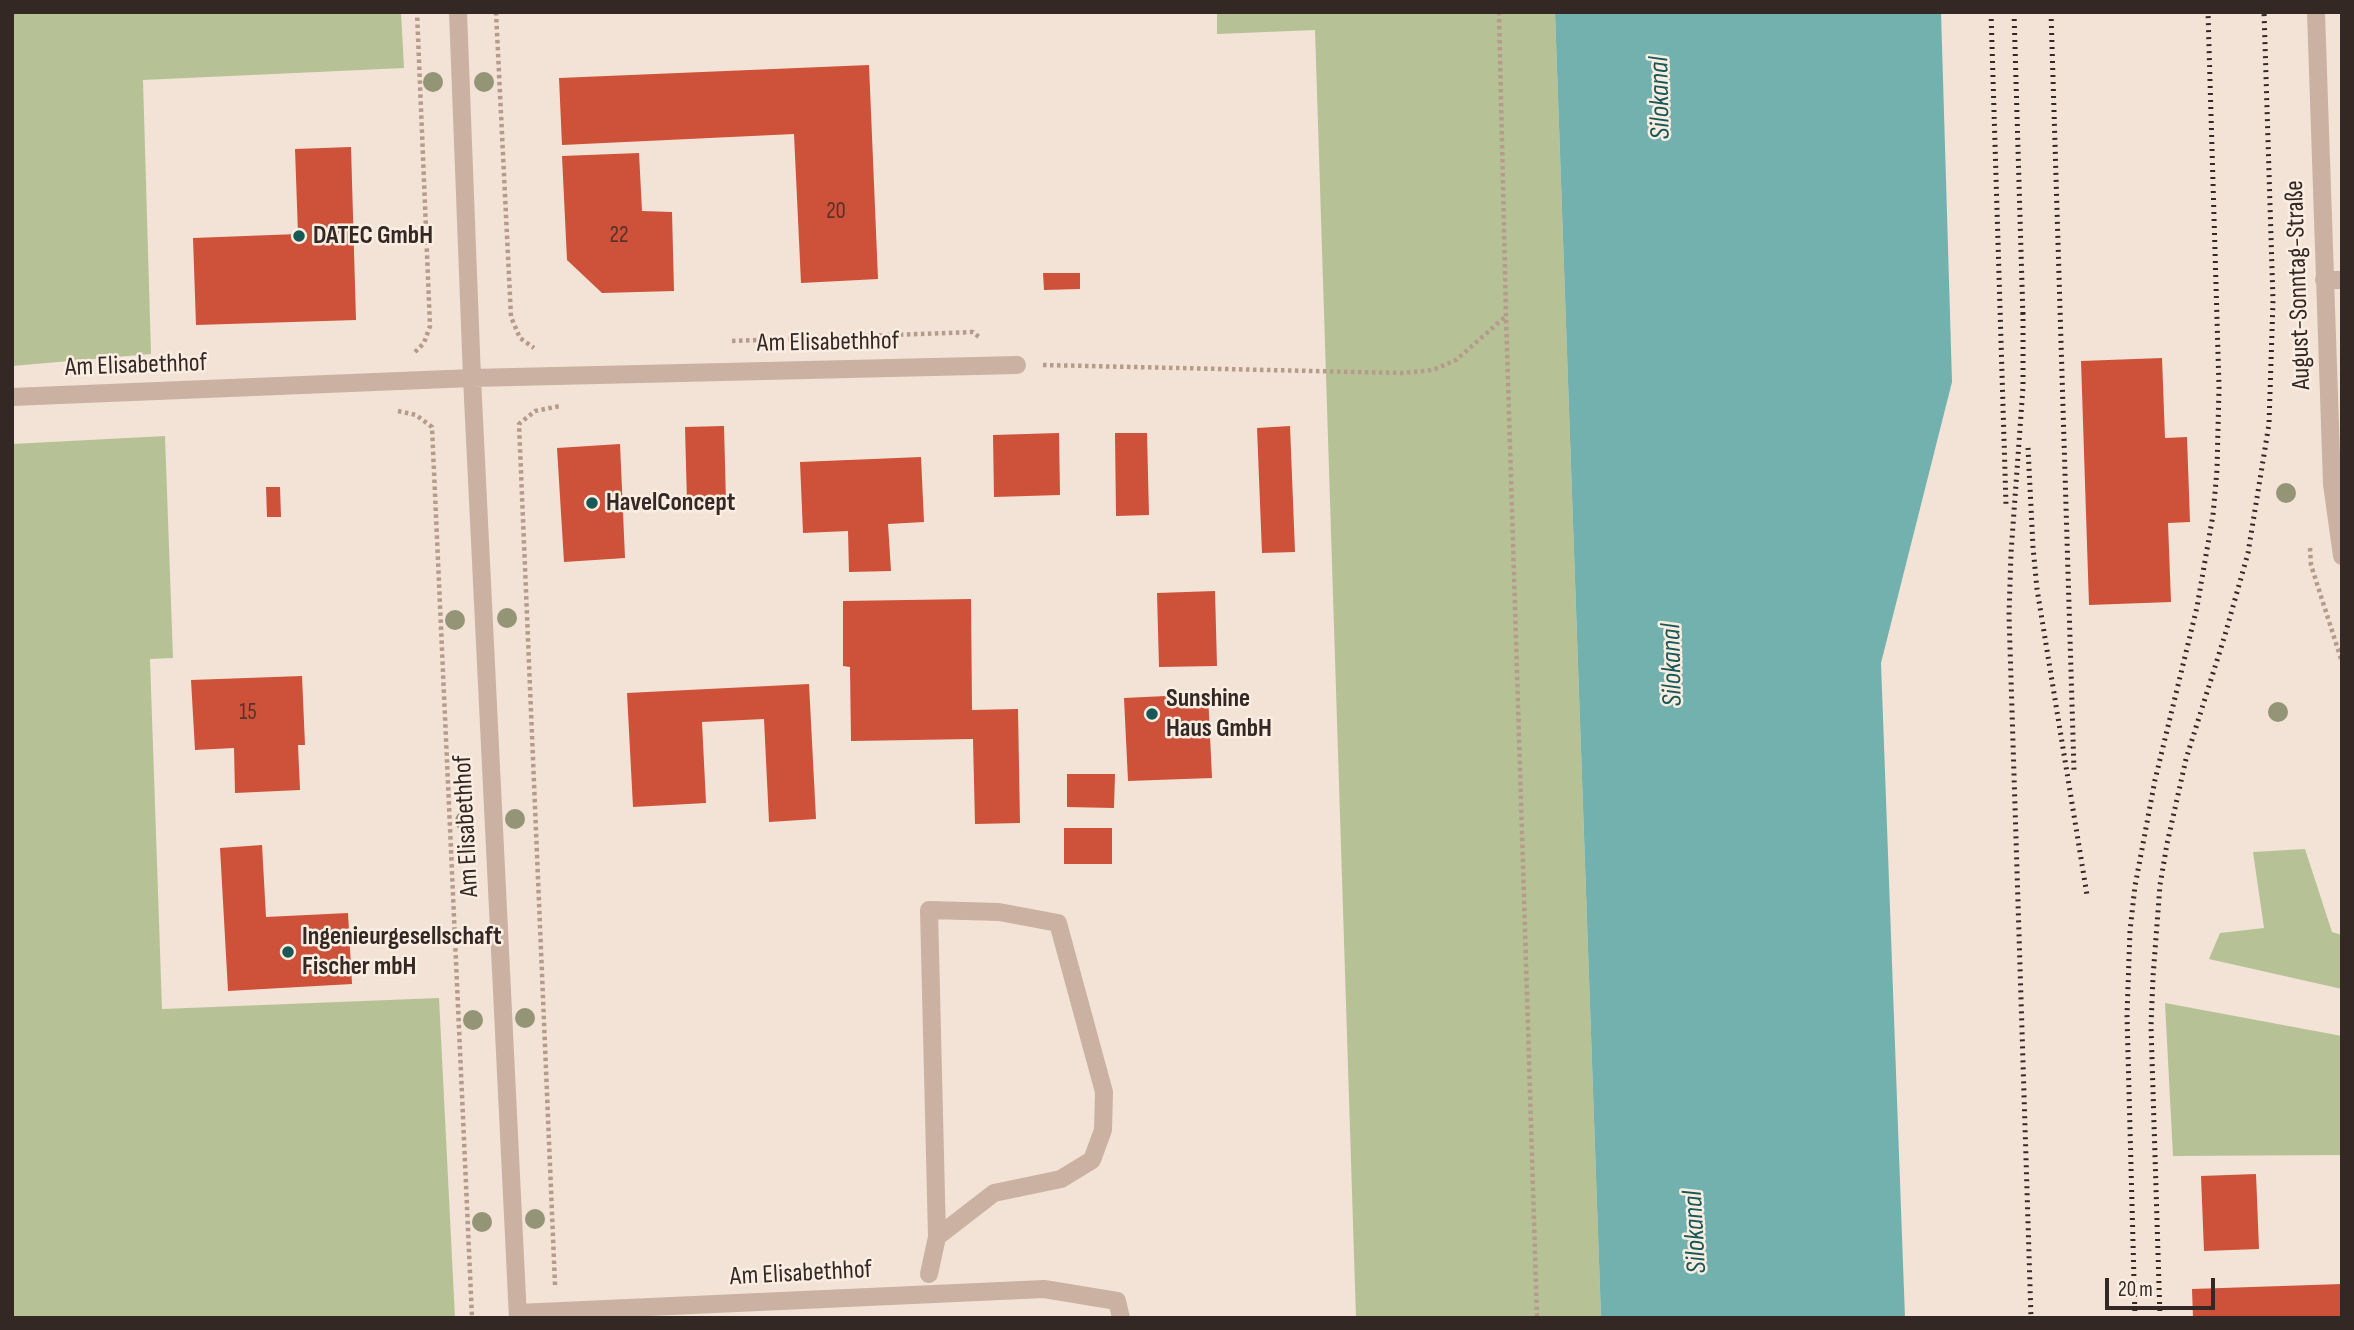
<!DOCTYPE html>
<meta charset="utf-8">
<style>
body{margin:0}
#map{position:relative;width:2354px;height:1330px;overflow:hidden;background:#f2e3d6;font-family:"Sofia Sans Condensed",sans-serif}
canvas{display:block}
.frame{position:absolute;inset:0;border:14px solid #342825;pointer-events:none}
.scale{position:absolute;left:2105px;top:1278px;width:110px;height:32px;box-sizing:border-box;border:4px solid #342825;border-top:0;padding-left:9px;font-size:21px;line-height:24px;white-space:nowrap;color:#342825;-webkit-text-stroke:5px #faede2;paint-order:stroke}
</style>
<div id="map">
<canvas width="2354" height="1330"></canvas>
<div class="frame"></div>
<div class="scale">20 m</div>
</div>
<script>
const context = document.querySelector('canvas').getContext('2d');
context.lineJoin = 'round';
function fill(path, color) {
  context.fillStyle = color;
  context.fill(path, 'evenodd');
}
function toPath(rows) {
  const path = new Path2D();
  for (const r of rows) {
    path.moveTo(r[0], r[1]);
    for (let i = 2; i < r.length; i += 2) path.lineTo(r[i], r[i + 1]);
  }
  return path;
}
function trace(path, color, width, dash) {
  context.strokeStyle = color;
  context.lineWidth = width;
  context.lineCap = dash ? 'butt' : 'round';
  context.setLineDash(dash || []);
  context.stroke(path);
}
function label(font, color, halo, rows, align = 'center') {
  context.font = font + ' "Sofia Sans Condensed",sans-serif';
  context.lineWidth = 5;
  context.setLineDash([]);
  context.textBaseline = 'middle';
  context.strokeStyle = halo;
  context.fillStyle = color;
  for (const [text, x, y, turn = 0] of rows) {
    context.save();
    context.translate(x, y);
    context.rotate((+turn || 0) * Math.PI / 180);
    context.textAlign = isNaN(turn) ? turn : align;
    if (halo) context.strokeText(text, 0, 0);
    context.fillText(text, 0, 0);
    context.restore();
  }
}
fill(toPath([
 [12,12,401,12,404,68,143,80,151,354,12,366],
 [1217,12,1555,12,1601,1318,1356,1318,1315,30,1217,34],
 [165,436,173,658,150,659,162,1009,439,998,455,1318,12,1318,12,444],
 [2305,849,2332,932,2342,935,2342,989,2209,959,2220,933,2264,928,2253,852],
 [2165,1003,2342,1036,2342,1155,2173,1156]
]), '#b6c296');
fill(toPath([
 [1555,12,1941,12,1952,382,1881,663,1905,1318,1601,1318]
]), '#73b1ae');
fill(toPath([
 [869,65,878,279,801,283,794,134,562,145,559,78],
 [351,147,356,320,196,325,193,238,298,234,295,149],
 [639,153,642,211,672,212,674,291,602,293,567,260,562,156],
 [1043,273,1080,273,1080,289,1044,290],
 [2162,358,2165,438,2187,437,2190,522,2168,523,2171,602,2089,605,2081,361],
 [724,426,726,502,687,503,685,427],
 [1290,426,1295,552,1262,553,1257,428],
 [1059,433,1060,495,994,497,993,435],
 [1115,433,1147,433,1149,515,1116,516],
 [620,444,625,558,564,562,557,448],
 [921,457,924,522,888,524,891,571,849,572,848,531,803,533,800,462],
 [266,487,280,487,281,517,267,517],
 [1215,591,1217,666,1159,667,1157,593],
 [971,599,972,710,1018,709,1020,823,975,824,973,739,851,741,850,667,843,666,843,601],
 [302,676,305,745,298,745,300,790,235,793,234,748,195,750,191,680],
 [809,684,816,819,769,822,764,719,702,722,706,803,633,807,627,693],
 [1208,694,1212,778,1128,781,1124,698],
 [1067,774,1115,774,1114,808,1067,807],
 [1064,828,1112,828,1112,864,1064,864],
 [262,845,266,917,348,913,352,984,228,991,220,848],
 [2256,1174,2259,1249,2204,1251,2201,1176],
 [2342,1284,2342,1318,2193,1318,2192,1289]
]), '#ce5139');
trace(toPath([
 [496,12,511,317,520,338,534,348],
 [1499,12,1506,316,1537,1318],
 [732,341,973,332,980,338],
 [415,352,424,343,430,326,417,12],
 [1043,365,1403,373,1433,370,1456,360,1506,316],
 [398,411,416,415,432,427,472,1318],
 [2310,548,2311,565,2342,662],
 [555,1285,519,424,535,411,560,406]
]), '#b69b8c', 4.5, [3.5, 3.5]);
trace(toPath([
 [458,12,472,378,518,1318],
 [2316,12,2332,484,2342,556],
 [2324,280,2342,280],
 [12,397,472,378,1017,365],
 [929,1274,937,1237,994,1193,1061,1179,1092,1160,1103,1130,1104,1092,1058,923,999,912,929,910,937,1237],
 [518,1313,1044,1289,1117,1301,1121,1318]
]), '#cbb1a2', 18);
trace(toPath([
 [1991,12,2006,505],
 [2014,12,2023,319],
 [2051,12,2074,770],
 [2023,312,2023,387,2011,553,2009,615,2031,1318],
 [2028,448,2033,547,2037,589,2087,895],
 [2135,1318,2127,1015,2130,931,2135,886,2155,780,2197,607,2213,515,2217,470,2219,387,2208,12],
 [2160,1318,2151,1026,2153,977,2160,885,2167,844,2186,759,2225,635,2248,553,2269,424,2273,301,2264,12]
]), '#342825', 5, [2, 5]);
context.fillStyle = '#949476';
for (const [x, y] of [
 [433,82],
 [484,82],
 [2286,493],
 [507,618],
 [455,620],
 [2278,712],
 [515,819],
 [465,821],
 [525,1018],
 [473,1020],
 [535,1219],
 [482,1222]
]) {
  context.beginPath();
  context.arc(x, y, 10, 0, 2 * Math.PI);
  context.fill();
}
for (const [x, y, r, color] of [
 [299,236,7,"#185857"],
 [592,503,7,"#185857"],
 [1152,714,7,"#185857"],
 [288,952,7,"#185857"]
]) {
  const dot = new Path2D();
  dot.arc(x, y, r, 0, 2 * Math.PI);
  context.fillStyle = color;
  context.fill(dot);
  trace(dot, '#faede2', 2.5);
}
label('23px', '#5a322a', null, [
 ["20",836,212],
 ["22",619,236],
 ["15",248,713]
]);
label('bold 26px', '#342825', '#faede2', [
 ["DATEC GmbH",313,236],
 ["HavelConcept",606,503],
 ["Sunshine",1166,699],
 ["Haus GmbH",1166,729],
 ["Ingenieurgesellschaft",302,937],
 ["Fischer mbH",302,967]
], 'left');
label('26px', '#342825', '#faede2', [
 ["August-Sonntag-Straße",2299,285,-92],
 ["Am Elisabethhof",828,343,-1],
 ["Am Elisabethhof",136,366,-2],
 ["Am Elisabethhof",467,826,-93],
 ["Am Elisabethhof",801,1274,-3]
]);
label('italic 28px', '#185857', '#faede2', [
 ["Silokanal",1661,98,-91],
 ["Silokanal",1673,665,-91],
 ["Silokanal",1696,1232,-93]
]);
</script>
